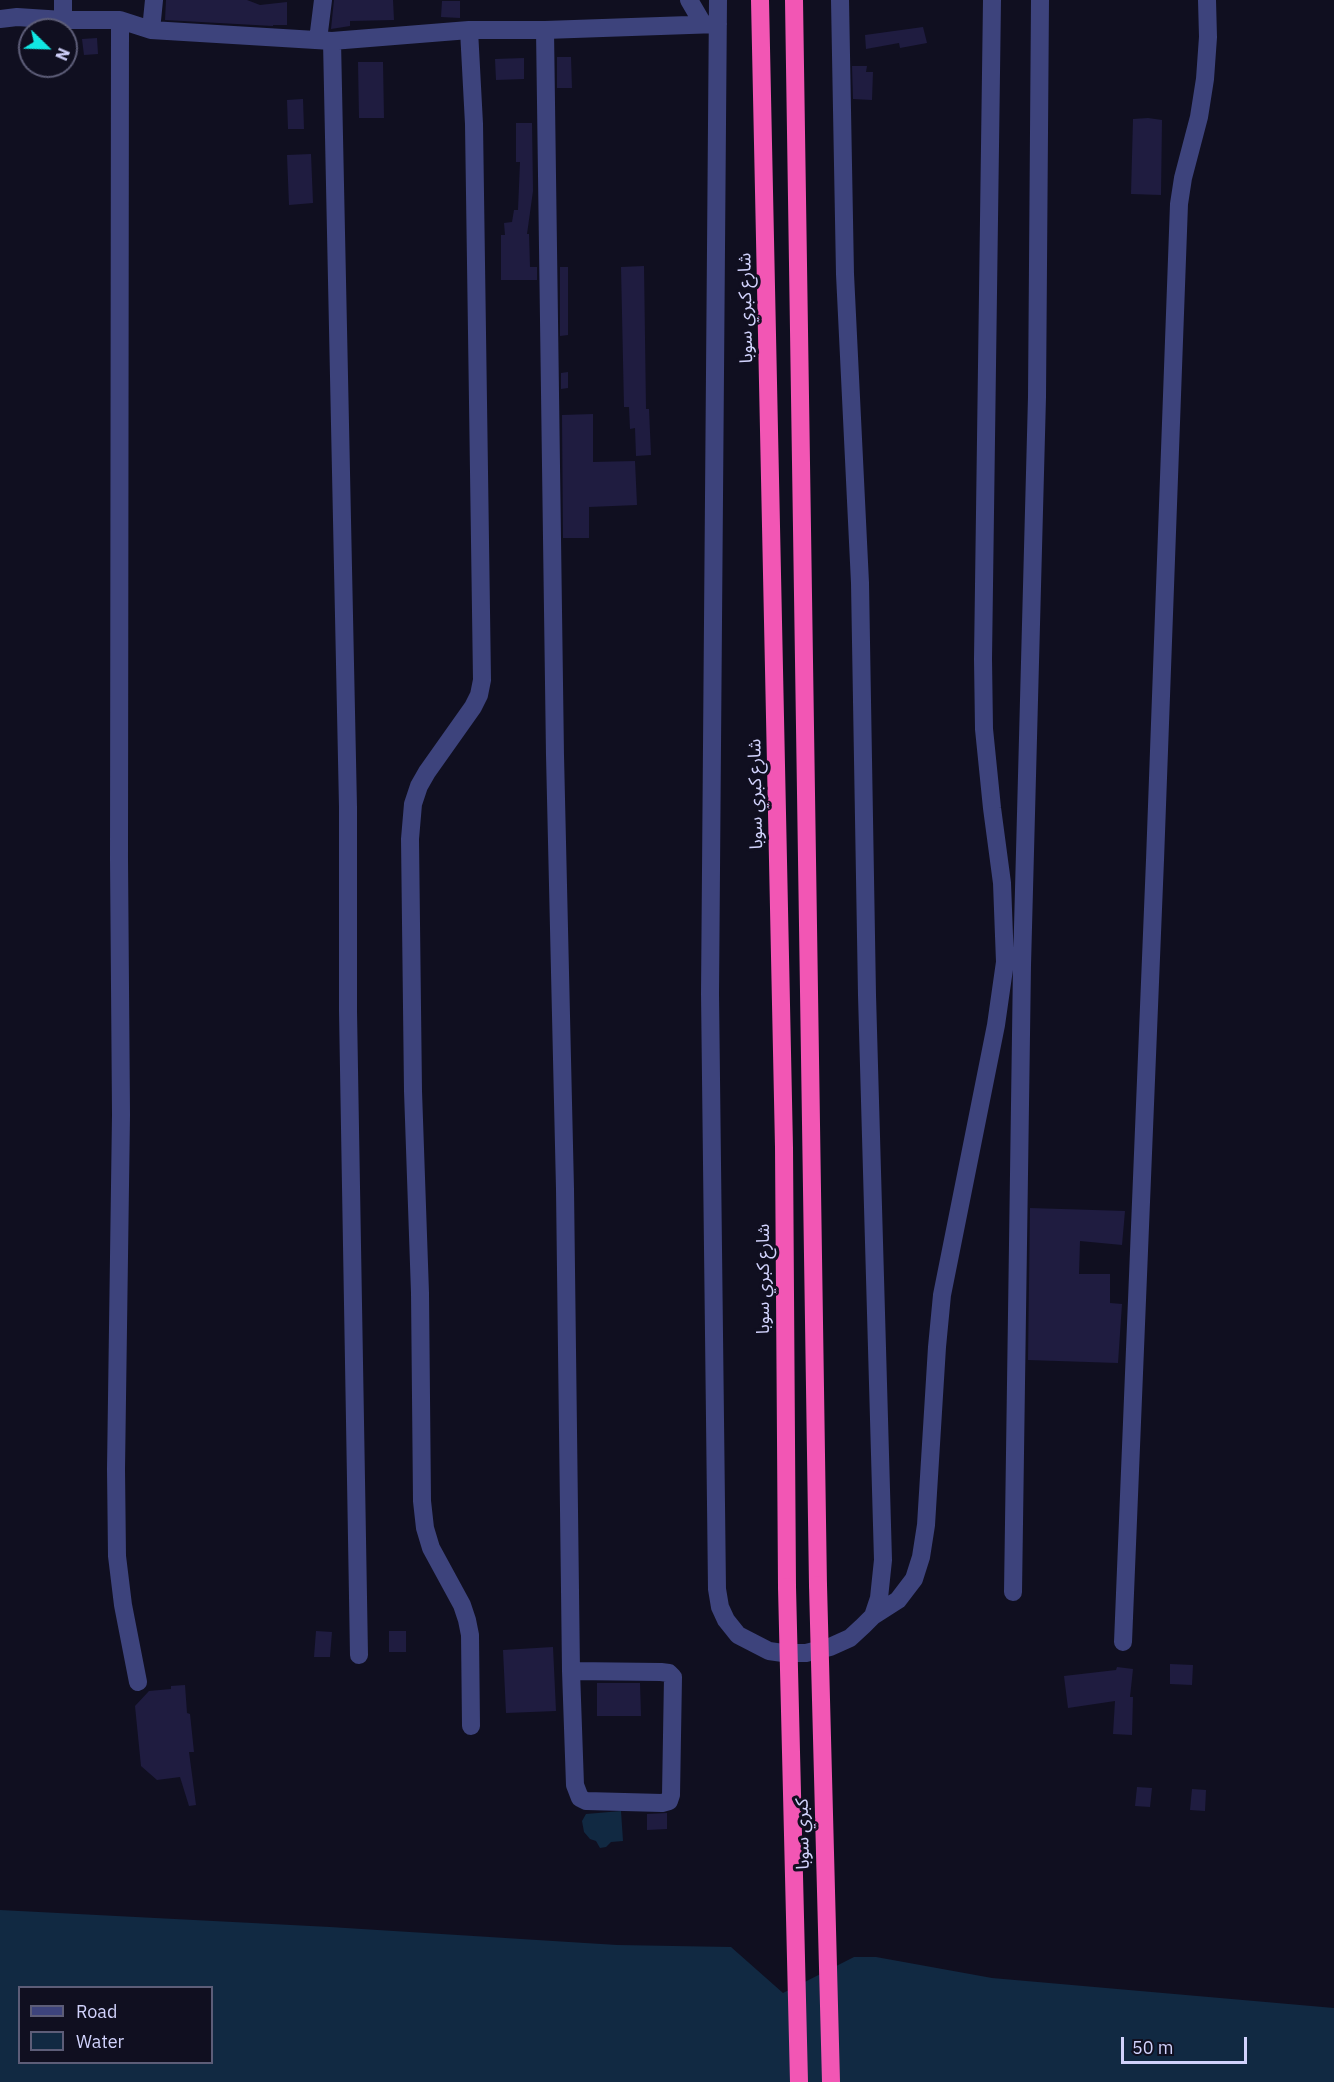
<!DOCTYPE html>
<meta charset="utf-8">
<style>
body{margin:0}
#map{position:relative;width:1334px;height:2082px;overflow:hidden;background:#100f20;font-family:"IBM Plex Sans",sans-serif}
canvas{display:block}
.legend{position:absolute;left:18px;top:1986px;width:195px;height:78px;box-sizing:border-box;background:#100f20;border:2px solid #5d5d78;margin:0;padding:8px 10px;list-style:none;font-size:18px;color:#d1d2fc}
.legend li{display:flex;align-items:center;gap:12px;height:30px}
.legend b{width:30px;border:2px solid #5d5d78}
.north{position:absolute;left:18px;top:18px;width:60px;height:60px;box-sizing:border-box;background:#100f20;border:2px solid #5d5d78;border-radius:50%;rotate:113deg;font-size:16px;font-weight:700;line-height:24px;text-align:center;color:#d1d2fc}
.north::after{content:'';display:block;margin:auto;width:21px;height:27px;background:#11e8e3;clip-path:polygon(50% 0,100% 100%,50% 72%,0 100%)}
.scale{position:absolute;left:1121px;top:2037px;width:126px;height:27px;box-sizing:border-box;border:3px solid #d1d2fc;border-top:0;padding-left:8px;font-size:18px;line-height:21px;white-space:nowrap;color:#d1d2fc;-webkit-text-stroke:4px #100f20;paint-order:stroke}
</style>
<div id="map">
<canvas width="1334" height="2082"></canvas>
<ul class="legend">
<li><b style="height:8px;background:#3d437c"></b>Road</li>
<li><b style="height:16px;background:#112942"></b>Water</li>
</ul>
<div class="north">N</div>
<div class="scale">50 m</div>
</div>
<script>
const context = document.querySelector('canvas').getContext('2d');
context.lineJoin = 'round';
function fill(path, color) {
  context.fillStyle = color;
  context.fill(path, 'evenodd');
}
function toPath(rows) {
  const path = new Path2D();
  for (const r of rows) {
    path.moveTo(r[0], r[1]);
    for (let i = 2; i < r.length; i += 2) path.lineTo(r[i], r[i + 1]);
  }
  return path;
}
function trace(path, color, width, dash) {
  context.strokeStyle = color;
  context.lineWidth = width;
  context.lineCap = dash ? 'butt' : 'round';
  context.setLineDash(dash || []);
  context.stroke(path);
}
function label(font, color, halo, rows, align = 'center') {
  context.font = font + ' "IBM Plex Sans","Noto Sans Arabic",sans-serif';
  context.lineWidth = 6;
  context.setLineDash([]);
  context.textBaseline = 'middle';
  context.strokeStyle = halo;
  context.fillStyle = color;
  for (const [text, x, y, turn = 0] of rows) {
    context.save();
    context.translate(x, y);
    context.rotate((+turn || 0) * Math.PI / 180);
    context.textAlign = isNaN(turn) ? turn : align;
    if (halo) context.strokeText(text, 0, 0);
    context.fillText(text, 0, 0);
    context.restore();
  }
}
fill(toPath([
 [621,1811,623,1841,611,1842,606,1847,600,1848,596,1841,590,1839,584,1832,582,1821,586,1814],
 [0,1910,330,1927,617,1945,731,1947,783,1993,854,1957,876,1957,992,1978,1334,2008,1334,2082,0,2082],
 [20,1988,212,1988,212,2062,20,2062]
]), '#112942');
fill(toPath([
 [166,0,247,0,260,5,287,2,287,25,273,25,273,26,165,20],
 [334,0,393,0,394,20,350,21,350,26,331,29],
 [442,1,460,1,460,18,441,17],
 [923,27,927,43,900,48,899,43,866,49,865,35],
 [97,38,98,54,84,55,82,39],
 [557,57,571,57,572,88,557,88],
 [524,58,524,79,496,80,495,59],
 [358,62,383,62,384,118,359,118],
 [852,66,867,66,866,72,873,72,872,100,853,99],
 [303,99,304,129,288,129,287,100],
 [1148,118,1162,120,1161,195,1131,194,1133,119],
 [516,123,532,123,533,191,527,234,529,234,530,267,537,267,537,280,501,280,501,235,505,235,504,223,512,222,514,210,518,210,520,162,516,162],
 [311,154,313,203,289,205,287,155],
 [644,266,646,409,649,409,651,455,636,456,635,428,630,429,629,407,624,407,621,267],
 [560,267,568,267,568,335,560,336],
 [568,372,568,388,561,389,561,373],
 [593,414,593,462,635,461,637,505,589,507,589,538,563,538,562,415],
 [1030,1208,1125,1211,1122,1245,1080,1241,1079,1274,1110,1274,1110,1303,1122,1304,1118,1363,1028,1360],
 [316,1631,332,1632,330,1657,314,1657],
 [389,1631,406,1631,406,1652,389,1652],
 [553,1647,556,1711,506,1713,503,1650],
 [1170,1664,1193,1665,1192,1685,1170,1684],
 [1117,1667,1133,1669,1130,1697,1133,1697,1132,1735,1113,1734,1115,1701,1068,1708,1064,1676,1116,1670],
 [597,1683,640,1683,641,1716,597,1716],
 [185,1685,187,1713,190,1714,194,1752,189,1752,196,1805,189,1806,180,1777,157,1780,141,1766,135,1706,149,1691,171,1689,171,1686],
 [1137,1787,1152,1788,1150,1807,1135,1806],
 [1192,1789,1206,1790,1205,1811,1190,1810],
 [667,1813,667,1829,647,1830,647,1814]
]), '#1f1c40');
trace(toPath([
 [63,0,63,20],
 [689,0,703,24],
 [718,0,710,993,717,1589,720,1607,726,1620,738,1635,769,1651,783,1653,806,1653,830,1647,850,1638,863,1626,873,1616,879,1598,883,1560,867,995,860,583,845,274,840,0],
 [0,19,17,17,63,20,120,20,151,30,332,41,469,30,545,30,718,24],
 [120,20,119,858,121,1115,116,1469,117,1556,123,1605,138,1682],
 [151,30,154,0],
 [469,30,474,124,482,680,479,695,473,707,427,772,419,786,413,804,410,839,413,1091,420,1293,422,1501,425,1528,431,1548,462,1605,467,1620,470,1635,471,1726],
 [545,30,555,755,565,1189,571,1671,575,1785,580,1798,586,1801,662,1803,669,1801,671,1795,673,1677,669,1673,661,1672,571,1671],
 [318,40,323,0],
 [332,41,348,807,348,1011,359,1655],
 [1013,1592,1022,965,1037,397,1040,0],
 [873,1616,898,1600,914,1579,921,1557,926,1525,937,1347,942,1295,996,1025,1005,962,1002,883,992,808,984,729,983,659,992,0],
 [1123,1642,1155,860,1179,204,1183,178,1199,117,1205,79,1208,37,1207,0]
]), '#3d437c', 18);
trace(toPath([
 [760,0,784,1147,787,1587],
 [794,0,818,1585]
]), '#f256b4', 18);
trace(toPath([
 [818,1585,831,2082],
 [787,1587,799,2082]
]), '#f256b4', 18);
label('18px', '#d1d2fc', '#100f20', [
 ["شارع كبري سوبا",746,308,-91],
 ["شارع كبري سوبا",756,794,-91],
 ["شارع كبري سوبا",764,1279,-90],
 ["كبري سوبا",803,1834,-91]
]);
</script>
